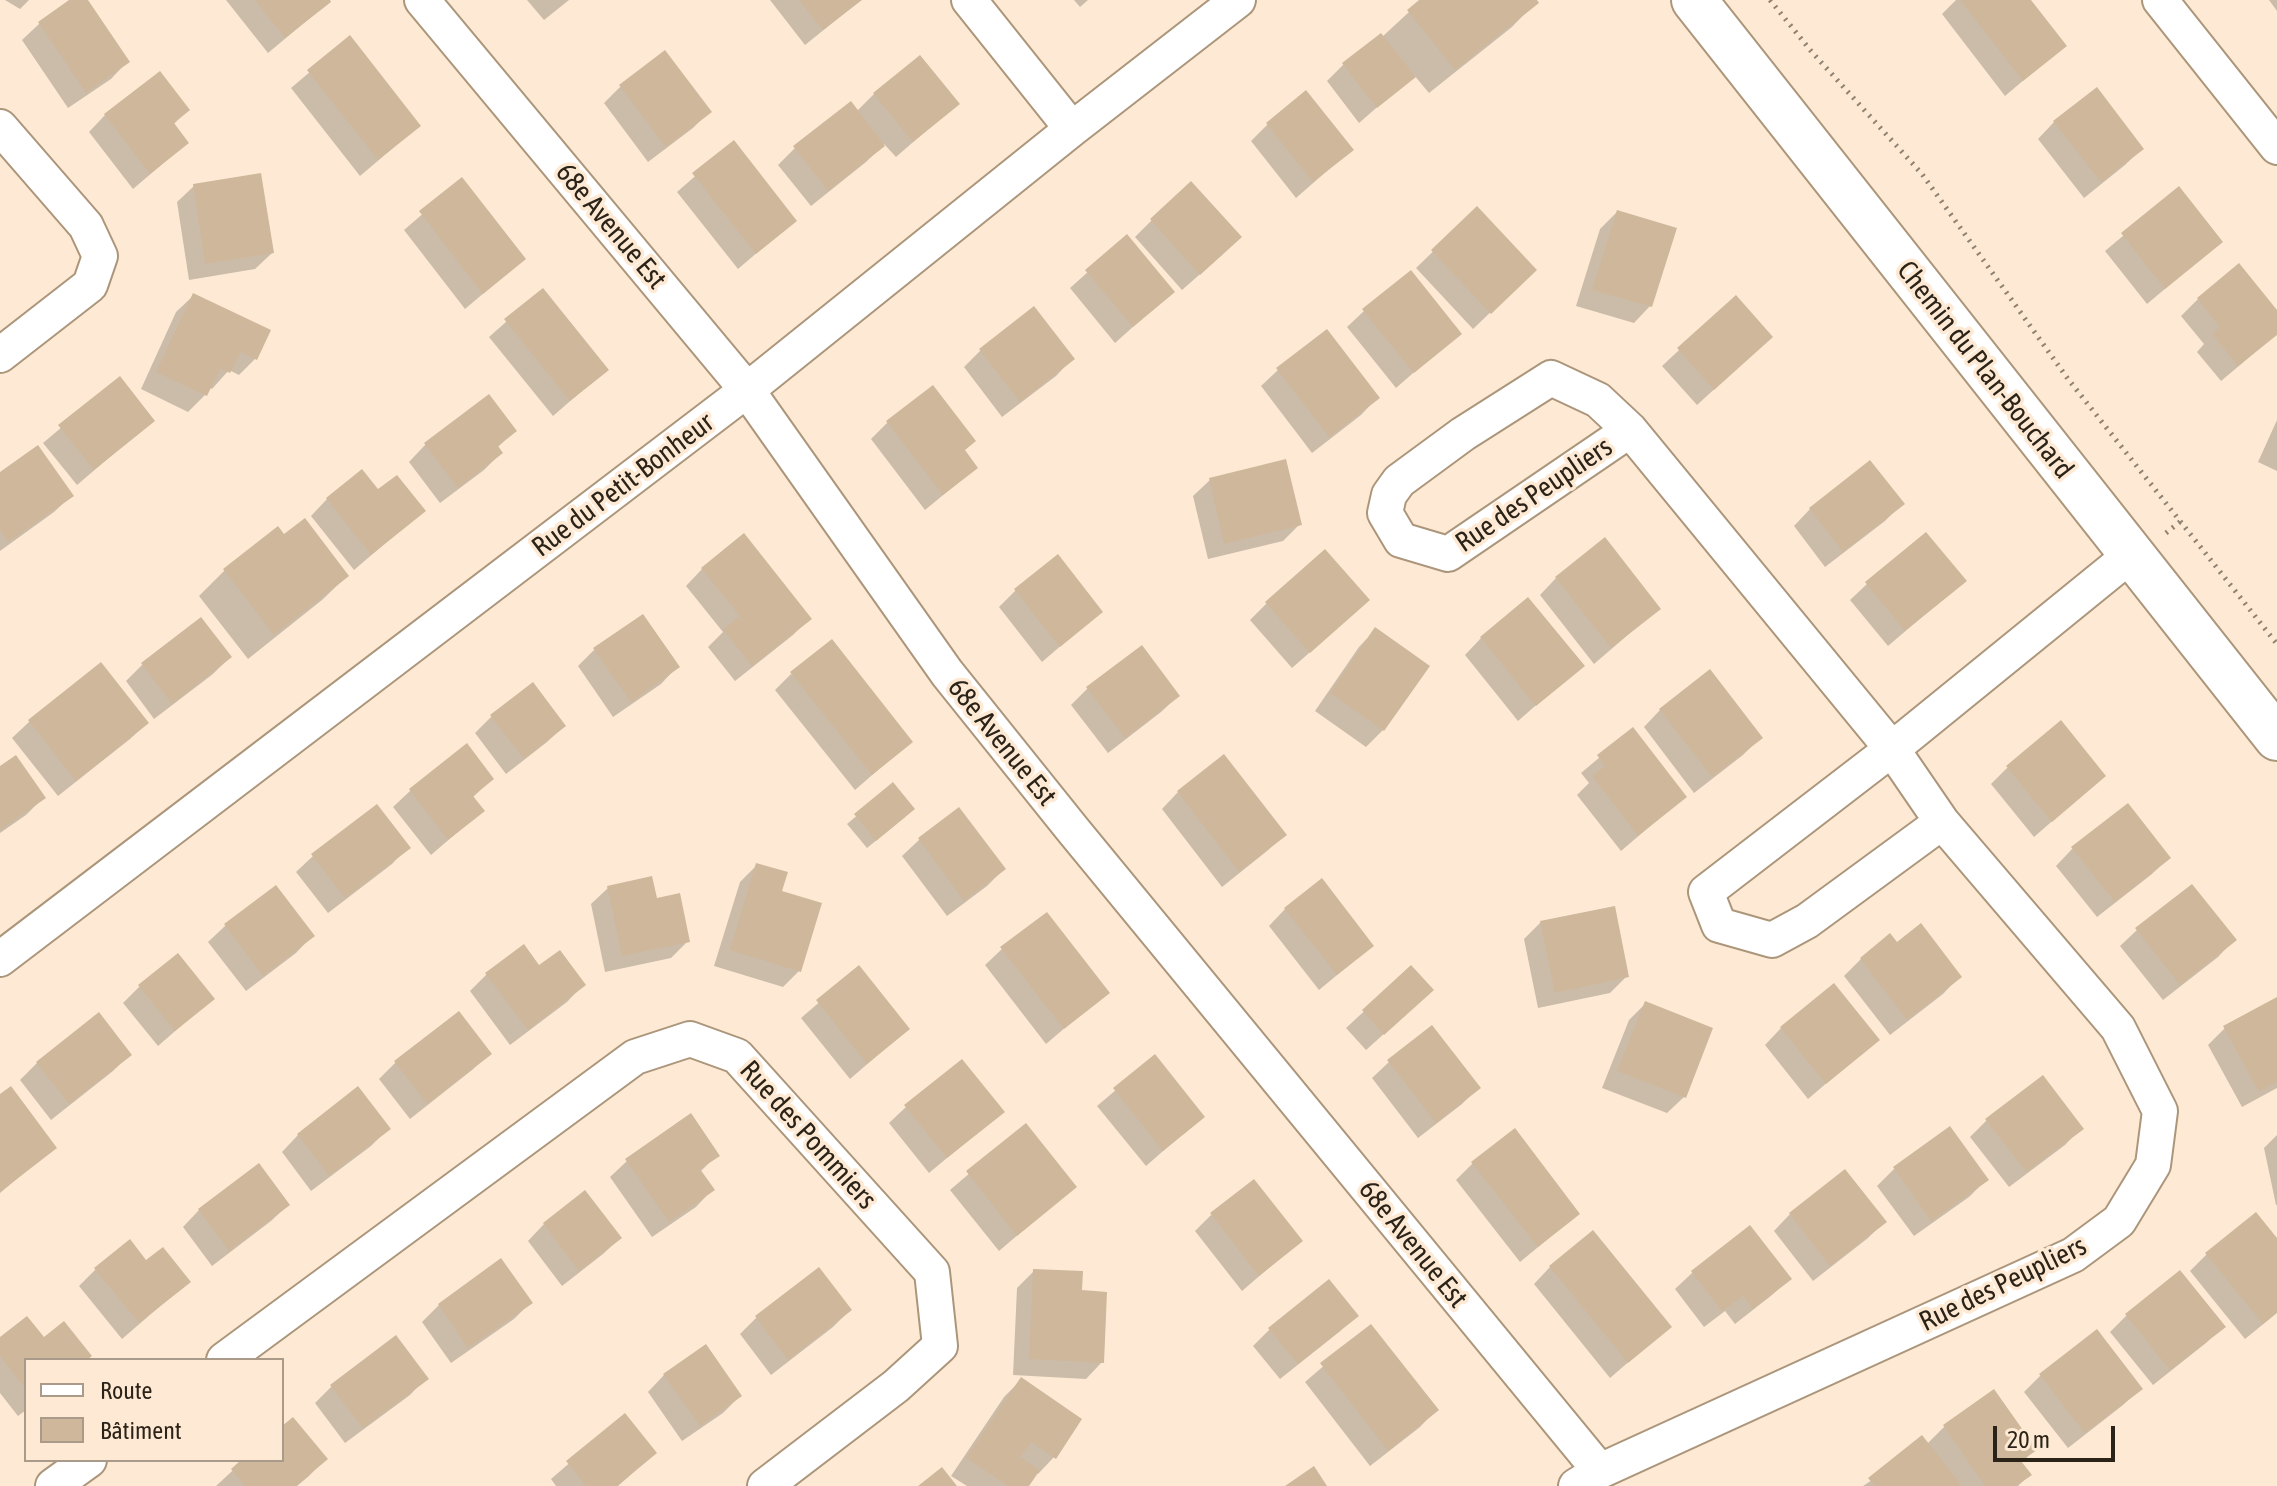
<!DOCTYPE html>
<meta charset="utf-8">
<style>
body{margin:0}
#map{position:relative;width:2277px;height:1486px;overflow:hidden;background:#feead4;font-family:"Asap Condensed",sans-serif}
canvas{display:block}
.legend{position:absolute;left:24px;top:1358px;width:260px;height:104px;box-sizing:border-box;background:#feead4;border:2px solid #aa9a89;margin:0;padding:10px 14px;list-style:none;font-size:24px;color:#2b2318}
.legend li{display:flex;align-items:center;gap:16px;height:40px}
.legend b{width:40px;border:2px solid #aa9a89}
.scale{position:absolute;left:1993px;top:1426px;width:122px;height:36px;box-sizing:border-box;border:4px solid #2b2318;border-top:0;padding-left:10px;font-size:24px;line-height:28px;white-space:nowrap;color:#2b2318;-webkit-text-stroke:6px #feead4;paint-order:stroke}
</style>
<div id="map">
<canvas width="2277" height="1486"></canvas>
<ul class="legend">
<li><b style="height:10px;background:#fff"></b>Route</li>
<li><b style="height:22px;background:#ceb79b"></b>Bâtiment</li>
</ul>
<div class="scale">20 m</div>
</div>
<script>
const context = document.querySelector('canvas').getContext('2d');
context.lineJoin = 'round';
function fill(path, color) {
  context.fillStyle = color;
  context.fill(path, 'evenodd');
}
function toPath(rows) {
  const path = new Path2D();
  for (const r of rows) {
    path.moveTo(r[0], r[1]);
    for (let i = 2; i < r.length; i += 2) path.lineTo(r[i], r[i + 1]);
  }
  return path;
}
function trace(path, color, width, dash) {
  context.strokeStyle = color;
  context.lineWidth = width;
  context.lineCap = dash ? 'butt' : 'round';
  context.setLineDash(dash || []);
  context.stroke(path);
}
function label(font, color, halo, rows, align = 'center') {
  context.font = font + ' "Asap Condensed",sans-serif';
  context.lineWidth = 7;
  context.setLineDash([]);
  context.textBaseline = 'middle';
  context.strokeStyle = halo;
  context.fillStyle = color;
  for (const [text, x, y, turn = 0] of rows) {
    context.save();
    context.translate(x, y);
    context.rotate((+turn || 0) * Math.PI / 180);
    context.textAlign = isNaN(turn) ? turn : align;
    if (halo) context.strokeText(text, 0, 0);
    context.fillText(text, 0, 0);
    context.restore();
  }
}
fill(toPath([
 [5,0,29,0,20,9],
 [73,0,85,0,127,62,111,79,68,108,22,40,39,24],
 [226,0,327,0,329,2,268,53],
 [527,0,569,0,544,20],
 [770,0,861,0,805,45],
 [1074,0,1088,0,1080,7],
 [1422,0,1535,0,1536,2,1512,27,1429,93,1414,75,1359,123,1327,81,1343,65,1381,35,1382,37],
 [1956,0,2029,0,2064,46,2005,96,1942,14],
 [2269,0,2277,0,2277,11],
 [350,38,419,126,360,176,291,88],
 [620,87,709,112,693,128,648,162,604,103],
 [874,94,957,104,896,157,884,144,866,162,811,206,778,165,795,148,856,112],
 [187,110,173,125,187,143,133,189,89,132,105,115],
 [2054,122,2142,148,2125,165,2084,198,2038,139],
 [1268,124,1351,150,1296,198,1251,141],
 [733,143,794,221,738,269,677,192],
 [462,180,524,259,465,309,404,230],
 [194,186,272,253,255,269,189,280,177,202],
 [2179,189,2221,242,2147,304,2105,251],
 [1477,209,1518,286,1473,329,1416,268],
 [1617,212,1650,306,1634,323,1576,306,1600,229],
 [1152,220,1223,254,1182,290,1135,237],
 [1127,237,1172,292,1115,343,1070,288],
 [542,290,606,370,553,416,489,337],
 [193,296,256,358,239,375,229,370,212,389,209,387,205,395,188,412,141,389,176,312],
 [1735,298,1754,353,1697,405,1662,366],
 [2198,299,2277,313,2277,334,2221,381,2197,352,2204,344,2181,316],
 [1364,311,1459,333,1396,388,1347,327],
 [981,350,1072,359,1056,376,1002,417,964,367],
 [1278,370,1377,398,1361,415,1312,453,1261,386],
 [119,379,152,421,77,485,43,443],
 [488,397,514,431,497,448,501,453,484,470,440,503,409,462,425,445],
 [2277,420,2277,471,2258,462],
 [888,422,963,451,976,468,925,510,871,439],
 [0,475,71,496,54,512,0,551],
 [1210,480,1300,524,1283,541,1208,559,1193,496],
 [378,492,423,511,354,570,311,516,327,499],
 [1902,504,1885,521,1825,567,1794,526,1810,509],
 [277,529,284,537,347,576,322,600,248,659,199,596,224,571],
 [702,569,810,618,793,635,735,681,708,647,723,632,686,586],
 [1556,578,1658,609,1594,664,1540,595],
 [1964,581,1888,646,1850,600,1867,584],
 [1016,590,1100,612,1042,662,999,607],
 [1267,603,1351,616,1292,668,1250,620],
 [1375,630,1427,666,1383,730,1366,747,1315,711,1359,647],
 [1481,638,1582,665,1518,721,1465,655],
 [594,650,677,667,661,684,613,717,578,666],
 [230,657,213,674,154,719,126,681,142,665],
 [101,665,147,723,130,739,58,796,12,738,29,722],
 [791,674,910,742,855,790,775,690],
 [1088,688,1178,696,1161,712,1108,753,1071,705],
 [1660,710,1760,738,1743,755,1694,793,1644,727],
 [491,717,564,726,547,742,506,774,475,733],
 [1632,730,1684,797,1621,851,1577,795,1589,783,1581,773],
 [467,746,492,779,472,798,482,811,431,855,393,807,410,791],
 [0,768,43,798,26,815,0,833],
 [2007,768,2104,776,2034,837,1991,784],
 [893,785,905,817,867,848,847,824],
 [1178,792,1284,835,1267,851,1222,887,1162,809],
 [2127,806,2169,857,2152,874,2097,917,2056,866,2072,849],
 [959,810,1004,869,987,886,947,916,902,856,919,840],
 [408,847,392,864,328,913,296,872,313,856],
 [757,865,780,892,799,971,783,987,714,966,740,882],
 [275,887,312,936,296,953,246,991,208,942,225,926],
 [608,888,655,901,688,941,671,958,605,972,591,904],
 [1285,909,1372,946,1319,990,1269,926],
 [1541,922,1627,976,1610,993,1538,1008,1524,939],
 [2137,930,2234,940,2218,957,2163,1000,2120,946],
 [1897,945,1959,977,1943,994,1890,1035,1844,976,1861,959],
 [1002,949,1107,992,1046,1044,985,965],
 [539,968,583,985,567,1002,510,1045,470,991,486,975],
 [859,968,908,1029,850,1079,801,1018],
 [1411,968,1414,1007,1366,1050,1346,1028],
 [140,986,212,999,158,1046,123,1003],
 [2277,999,2277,1088,2242,1107,2208,1045,2225,1028],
 [1646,1003,1684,1097,1667,1113,1602,1088,1629,1020],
 [459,1014,489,1054,472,1070,410,1119,379,1079,395,1063],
 [98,1015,129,1055,113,1071,51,1120,20,1080,37,1063],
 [1781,1028,1877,1040,1808,1099,1765,1045],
 [1155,1057,1203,1116,1146,1166,1097,1106],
 [1389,1062,1478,1088,1462,1104,1418,1138,1372,1078],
 [0,1096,55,1147,0,1193],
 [906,1107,1002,1112,929,1173,889,1123],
 [1987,1120,2081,1128,2065,1145,2009,1187,1970,1137],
 [1025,1126,1074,1187,999,1251,950,1190],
 [388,1129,371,1146,311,1191,282,1152,298,1135],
 [1949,1129,1986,1180,1969,1197,1914,1236,1877,1186,1894,1169],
 [2277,1135,2277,1205,2276,1205,2264,1148],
 [717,1155,700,1172,712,1190,696,1207,652,1237,610,1177,627,1161],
 [1473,1163,1578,1214,1520,1262,1456,1180],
 [288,1205,271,1221,212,1266,183,1227,199,1210],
 [1790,1214,1884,1222,1868,1238,1813,1281,1774,1231],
 [1211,1215,1300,1241,1242,1291,1195,1231],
 [544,1224,620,1238,603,1254,562,1286,528,1241],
 [1750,1228,1789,1279,1772,1295,1735,1324,1725,1311,1704,1327,1675,1289,1692,1273],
 [2277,1241,2277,1313,2245,1339,2190,1271,2207,1254],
 [146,1263,188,1282,122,1339,79,1286,96,1269],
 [1550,1267,1669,1327,1610,1378,1534,1284],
 [1034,1271,1080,1292,1102,1362,1086,1379,1013,1375,1017,1288],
 [530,1303,514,1319,451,1363,422,1322,439,1305],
 [850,1310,833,1327,771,1375,740,1334,756,1318],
 [2127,1315,2223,1326,2206,1343,2153,1385,2110,1332],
 [1356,1316,1339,1332,1280,1379,1253,1346,1270,1329],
 [1370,1326,1436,1410,1420,1427,1370,1466,1305,1382],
 [0,1340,44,1340,85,1360,26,1360,26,1410,18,1416,0,1393],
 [664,1375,740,1396,723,1413,682,1441,648,1392],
 [2041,1375,2140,1389,2123,1405,2068,1448,2024,1392],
 [426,1378,410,1395,345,1443,315,1403,332,1386],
 [1021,1380,1054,1457,1038,1474,1036,1472,1027,1486,967,1486,951,1476,1004,1397],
 [1994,1392,2034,1450,2021,1463,2029,1475,2018,1486,1863,1486,1927,1444,1944,1427],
 [625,1415,655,1453,618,1486,556,1486,551,1479],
 [282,1428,325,1459,309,1476,297,1486,216,1486,244,1460,282,1460]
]), '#0003');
fill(toPath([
 [69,0,88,0,130,62,86,93,38,22],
 [255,0,330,0,331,2,285,38],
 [799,0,862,0,823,30],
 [1419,0,1537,0,1539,3,1455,70,1407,10],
 [1960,0,2031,0,2067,46,2023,81],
 [1381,33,1416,77,1377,108,1342,63],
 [350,35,421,126,378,160,307,70],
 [665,50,712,112,666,147,619,85],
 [920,55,960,104,913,142,873,93],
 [160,71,190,110,174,123,189,143,150,174,104,114],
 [2097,87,2144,149,2101,182,2053,121],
 [1306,90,1354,150,1313,182,1266,123],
 [851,101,885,146,828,191,793,146],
 [734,140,797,221,756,254,692,173],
 [261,173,274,253,205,264,193,184],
 [462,177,526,259,483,294,419,211],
 [1191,181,1242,237,1200,275,1150,219],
 [2179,186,2223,242,2165,289,2121,233],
 [1477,206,1537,270,1491,314,1431,250],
 [1617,210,1677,228,1652,307,1592,290],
 [1127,234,1175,292,1133,327,1085,270],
 [2239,263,2277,310,2277,335,2238,366,2212,334,2220,327,2197,298],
 [1411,270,1462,334,1414,373,1362,309],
 [543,288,609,370,570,401,504,319],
 [193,293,271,330,257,360,241,352,230,373,220,369,207,396,156,372],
 [1736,295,1773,337,1714,390,1677,348],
 [1034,306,1075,359,1020,402,979,349],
 [1327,329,1380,398,1329,437,1276,368],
 [120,376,155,421,94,470,58,425],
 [933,385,976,441,965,450,978,468,943,495,886,421],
 [489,394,517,431,498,446,503,453,458,488,424,443],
 [38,445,74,496,8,542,0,530,0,472],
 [1286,459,1302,525,1224,544,1209,478],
 [1870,460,1905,504,1843,552,1809,508],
 [362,469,378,489,397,475,426,511,371,555,326,498],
 [305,518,349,576,274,635,223,569,278,526,284,534],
 [1926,532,1967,581,1905,631,1865,582],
 [744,533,812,619,752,666,723,629,740,616,701,568],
 [1605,537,1661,609,1611,648,1555,577],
 [1325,549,1370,600,1310,653,1265,602],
 [1058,554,1103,612,1060,647,1014,589],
 [1528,597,1585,666,1536,706,1480,637],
 [643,614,680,667,631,702,593,648],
 [201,617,232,657,172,704,141,663],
 [1375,627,1430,666,1384,731,1330,693],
 [832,639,913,742,872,775,790,672],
 [1142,645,1180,696,1125,738,1086,687],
 [101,662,149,723,76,781,28,720],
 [1710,669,1763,738,1712,777,1659,709],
 [533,682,566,726,524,759,490,715],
 [2061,720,2106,776,2052,822,2006,766],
 [1633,727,1687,797,1638,836,1592,776,1605,766,1597,755],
 [467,743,494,779,473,796,485,811,448,840,409,789],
 [1224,754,1287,835,1239,872,1177,791],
 [16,755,46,798,0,830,0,766],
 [893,782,915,809,876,841,854,814],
 [2128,803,2171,858,2115,902,2071,847],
 [377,804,411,848,345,898,311,854],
 [959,807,1006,869,964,901,918,838],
 [756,863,788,872,782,891,822,903,801,972,730,950],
 [652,876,657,898,680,893,690,942,622,956,607,886],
 [1322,878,1374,946,1337,975,1284,908],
 [2192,884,2237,940,2180,985,2135,928],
 [276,885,315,936,263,976,224,924],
 [1615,906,1629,977,1555,993,1540,921],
 [1047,912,1110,993,1064,1029,1000,947],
 [1921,923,1962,977,1907,1020,1860,958,1890,933,1897,942],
 [524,944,539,965,560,950,586,985,528,1030,485,973],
 [178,953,215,999,175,1031,138,985],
 [859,965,910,1029,867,1064,816,1000],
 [1411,965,1434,990,1384,1035,1362,1010],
 [1834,983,1880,1040,1826,1084,1780,1027],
 [2277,997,2277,1082,2259,1092,2223,1026],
 [1645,1001,1713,1028,1686,1098,1617,1071],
 [459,1011,492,1054,427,1104,394,1061],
 [99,1012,132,1055,69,1104,36,1062],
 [1432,1025,1481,1088,1436,1123,1387,1060],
 [1155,1054,1205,1117,1163,1151,1113,1088],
 [962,1059,1005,1112,947,1158,904,1105],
 [2043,1075,2084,1129,2026,1172,1985,1119],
 [11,1086,57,1148,0,1192,0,1094],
 [358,1086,391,1129,329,1176,297,1134],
 [691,1113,720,1156,700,1169,715,1190,669,1222,625,1159],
 [1026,1123,1077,1187,1017,1236,966,1171],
 [1950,1126,1989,1180,1931,1221,1893,1167],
 [1515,1128,1580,1214,1538,1247,1471,1162],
 [259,1163,290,1205,229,1251,198,1209],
 [1845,1169,1887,1222,1830,1266,1789,1213],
 [1254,1179,1303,1241,1259,1276,1210,1213],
 [585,1190,622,1238,579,1271,543,1223],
 [2256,1212,2277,1238,2277,1312,2263,1324,2205,1253],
 [1750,1225,1792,1279,1753,1309,1743,1296,1722,1311,1691,1271],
 [1593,1230,1672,1327,1628,1363,1549,1266],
 [130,1239,146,1260,163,1247,191,1282,139,1323,94,1268],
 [501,1258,533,1303,468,1348,438,1304],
 [819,1267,852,1310,788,1360,755,1316],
 [1033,1269,1083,1271,1082,1290,1107,1292,1104,1363,1029,1359],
 [2180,1270,2226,1327,2170,1370,2125,1314],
 [1329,1279,1359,1316,1298,1364,1268,1328],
 [27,1316,44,1337,64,1321,92,1356,87,1360,26,1360,26,1389,0,1356,0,1337],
 [1371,1324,1439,1410,1388,1451,1320,1363],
 [2097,1329,2143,1389,2085,1433,2039,1374],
 [396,1335,429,1379,363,1428,330,1385],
 [706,1344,742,1396,700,1426,663,1374],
 [1021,1377,1082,1419,1056,1459,1031,1442,1020,1457,1040,1470,1029,1486,1008,1486,966,1458],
 [1994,1389,2037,1450,2021,1461,2032,1475,2016,1486,1985,1486,1943,1425],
 [625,1413,657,1453,617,1486,586,1486,566,1461],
 [293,1417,328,1459,296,1486,245,1486,231,1469,241,1460,282,1460,282,1426],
 [1922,1435,1962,1486,1875,1486,1868,1478],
 [1314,1466,1327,1486,1285,1486],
 [942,1467,957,1486,918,1486]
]), '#ceb79b');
const minor = toPath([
 [422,0,747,390,947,673,1073,830,1600,1471],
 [969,0,1072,129],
 [2160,0,2277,147],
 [0,127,86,226,100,256,90,285,0,355],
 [1942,822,1807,921,1772,940,1719,925,1706,892,1892,749,2132,554],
 [0,959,747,390,1072,129,1238,0],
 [224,1360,635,1057,690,1039,737,1056,932,1272,940,1346,896,1386,765,1486],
 [53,1486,89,1460],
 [1576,1486,1600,1471,2073,1255,2119,1221,2153,1165,2160,1111,2118,1028,1942,822,1892,749,1630,430,1598,400,1551,378,1463,434,1399,481,1389,495,1385,513,1401,540,1448,554,1630,430]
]);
const tertiary = toPath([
 [1694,0,2277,738]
]);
trace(minor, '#ac967b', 38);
trace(tertiary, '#ac967b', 48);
trace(toPath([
 [1770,0,1811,51,1922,174,2068,379,2277,644],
 [2166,533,2181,521]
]), '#908272', 5, [2, 6]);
trace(minor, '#fff', 34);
trace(tertiary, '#fff', 44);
label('28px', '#2b2318', '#feead4', [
 ["68e Avenue Est",611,226,50],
 ["Chemin du Plan-Bouchard",1985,370,52],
 ["Rue du Petit-Bonheur",623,485,-37],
 ["Rue des Peupliers",1534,495,-34],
 ["68e Avenue Est",1002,742,51],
 ["Rue des Pommiers",808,1135,48],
 ["68e Avenue Est",1413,1244,51],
 ["Rue des Peupliers",2003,1284,-26]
]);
</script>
